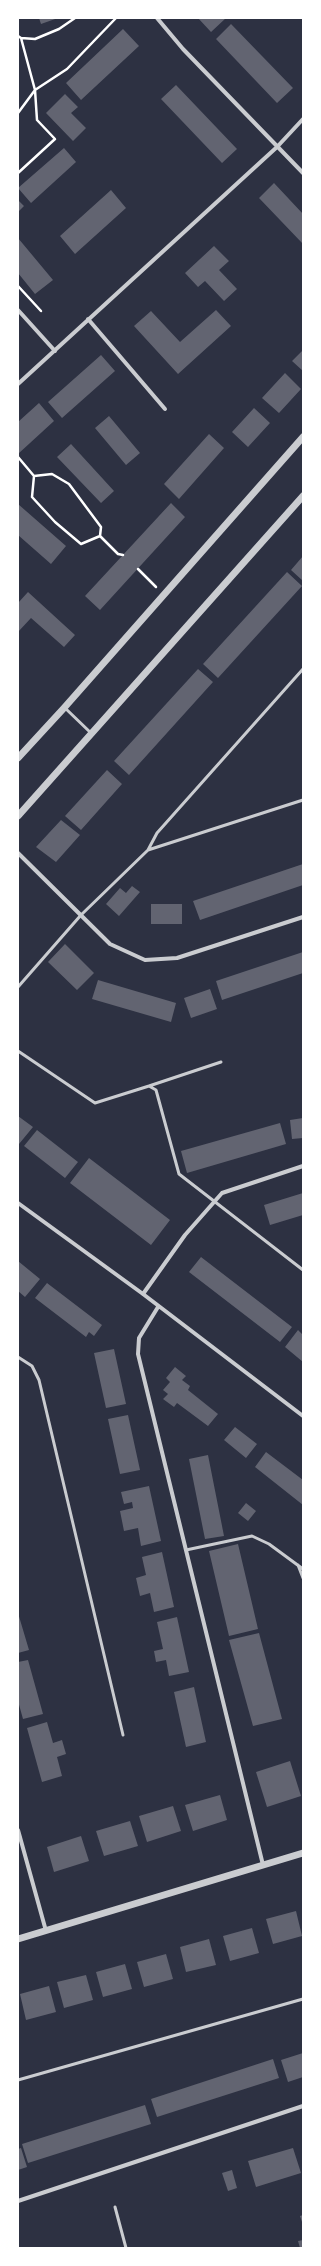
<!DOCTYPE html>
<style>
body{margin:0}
#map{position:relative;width:321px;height:2266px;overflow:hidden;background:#2d3142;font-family:"Archivo Narrow",sans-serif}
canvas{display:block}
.frame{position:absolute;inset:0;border:19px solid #fff;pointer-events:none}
</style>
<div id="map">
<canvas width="321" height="2266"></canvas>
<div class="frame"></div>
</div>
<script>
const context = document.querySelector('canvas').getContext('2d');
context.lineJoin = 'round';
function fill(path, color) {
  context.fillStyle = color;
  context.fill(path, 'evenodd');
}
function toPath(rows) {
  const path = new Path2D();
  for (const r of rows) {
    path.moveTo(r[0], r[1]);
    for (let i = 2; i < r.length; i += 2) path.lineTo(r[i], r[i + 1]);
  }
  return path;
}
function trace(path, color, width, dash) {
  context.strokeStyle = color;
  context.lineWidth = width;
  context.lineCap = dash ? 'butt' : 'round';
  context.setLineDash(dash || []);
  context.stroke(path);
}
fill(toPath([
 [39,18,58,18,41,24],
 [198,18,226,18,211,32],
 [231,24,293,88,277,103,216,39],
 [123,29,139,46,81,100,66,83],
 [176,85,237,149,222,163,161,99],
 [65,94,78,107,71,113,86,128,73,141,46,113],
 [64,148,76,162,31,203,18,188],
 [274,183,303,214,303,244,259,198],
 [111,190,126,208,75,254,60,236],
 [18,200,24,206,18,212],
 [18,238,53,280,35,294,18,273],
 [214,246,229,261,219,270,237,289,224,301,205,281,198,287,185,273],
 [216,310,231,326,178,374,134,326,151,311,180,342],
 [303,350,303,371,292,361],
 [101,355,115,371,62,418,48,402],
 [285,373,301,389,279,413,262,398],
 [39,403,54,421,18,454,18,422],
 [254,408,270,423,248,447,232,432],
 [109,416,140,453,126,465,95,428],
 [209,434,224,448,179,499,164,484],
 [71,444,114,491,101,503,57,457],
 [171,503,185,517,100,610,85,596],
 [18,504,66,546,51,564,18,535],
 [303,556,303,581,291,570],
 [287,572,302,586,218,678,203,664],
 [28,592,75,635,64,647,31,618,18,632,18,603],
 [198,669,213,682,129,775,114,761],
 [107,770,122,784,81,830,65,816],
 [61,820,80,835,56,862,36,847],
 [303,864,303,885,200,920,193,901],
 [132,886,140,892,119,916,106,904,120,888,126,893],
 [151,904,182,904,182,924,151,924],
 [65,944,94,973,77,990,48,962],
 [303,952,303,973,222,1000,216,981],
 [98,980,176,1003,171,1022,92,999],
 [210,989,217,1009,191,1018,184,998],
 [18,1116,33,1127,19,1144,18,1143],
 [303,1118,303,1138,292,1139,290,1120],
 [280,1123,286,1144,187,1173,181,1151],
 [37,1130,78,1162,65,1178,24,1146],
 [89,1158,170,1220,151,1245,70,1183],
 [303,1193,303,1215,270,1225,264,1205],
 [201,1257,292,1327,280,1342,189,1272],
 [18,1261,40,1279,25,1297,18,1291],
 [47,1283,102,1325,94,1336,89,1332,86,1337,35,1298],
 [298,1330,303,1335,303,1362,285,1347],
 [114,1349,126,1404,106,1408,94,1353],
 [175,1367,186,1376,182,1380,190,1386,188,1390,218,1414,208,1426,177,1403,174,1407,163,1399,168,1394,163,1390,170,1382,166,1378],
 [128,1415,140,1470,120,1474,108,1419],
 [235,1427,257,1444,246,1458,224,1440],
 [266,1452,303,1480,303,1505,255,1467],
 [208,1455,224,1536,205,1539,189,1459],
 [149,1486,161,1541,141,1546,138,1528,124,1531,120,1511,133,1508,132,1502,124,1504,121,1492],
 [246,1503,256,1511,248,1521,238,1513],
 [238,1544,258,1629,229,1636,209,1551],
 [162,1552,174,1607,154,1612,150,1593,140,1596,136,1578,146,1575,142,1557],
 [18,1613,29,1650,18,1653],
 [177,1617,189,1672,169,1676,166,1660,156,1662,154,1651,163,1649,157,1622],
 [259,1633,282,1719,253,1726,229,1640],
 [28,1660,43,1714,23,1719,18,1701,18,1662],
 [194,1687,206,1742,186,1747,174,1692],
 [47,1722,53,1743,62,1740,66,1754,57,1757,62,1776,42,1782,27,1728],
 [290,1761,301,1796,267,1807,256,1772],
 [220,1795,227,1820,193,1831,185,1805],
 [173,1806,181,1831,147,1842,139,1816],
 [130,1821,138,1846,104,1856,96,1831],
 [81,1836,89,1861,54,1872,47,1847],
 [296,1911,302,1936,273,1944,266,1919],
 [252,1928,259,1953,230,1961,223,1936],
 [209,1939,216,1965,186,1972,180,1947],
 [166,1954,173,1979,144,1987,137,1962],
 [125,1964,132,1989,103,1997,96,1972],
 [86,1975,93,2000,64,2008,57,1982],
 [49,1986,56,2012,26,2020,20,1994],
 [303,2053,303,2077,288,2082,281,2060],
 [273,2059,279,2078,157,2117,151,2099],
 [145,2105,151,2124,28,2163,22,2144],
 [21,2148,27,2167,18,2170,18,2149],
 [293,2148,301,2173,256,2187,248,2161],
 [232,2170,237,2188,228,2191,222,2173],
 [303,2215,303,2225,300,2216],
 [303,2240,303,2248,300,2248,298,2241]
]), '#626471');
trace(toPath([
 [18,36,21,38,35,90,37,120,55,139,18,173],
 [21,38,35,39,59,29,75,18],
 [18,113,35,90,67,69,116,18],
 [18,286,41,311],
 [18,457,34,476,52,474,69,484,101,527,100,536,118,554,123,555],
 [34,476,32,497,55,522,81,544,100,536],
 [138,569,156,587]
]), '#fff', 2.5);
trace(toPath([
 [65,708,91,733],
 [148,850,157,833,303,669],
 [18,987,81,915,148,850,303,800],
 [18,1051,95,1103,149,1086,156,1090,179,1174,303,1270],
 [149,1086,221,1062],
 [18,1357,32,1366,39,1380,123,1735],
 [186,1550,252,1536,269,1544,303,1569],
 [298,1565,303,1578],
 [18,2080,303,1999],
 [115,2207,126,2248]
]), '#caccd0', 3);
trace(toPath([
 [157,18,183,49,303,173],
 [18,310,55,351],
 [88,319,165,409],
 [18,384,277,147,303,119],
 [18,853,110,944,145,960,177,958,303,917],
 [18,1203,143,1294,303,1416],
 [143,1294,185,1235,222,1193,303,1166],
 [158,1307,139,1338,138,1354,263,1865],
 [18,1830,46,1931],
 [18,2201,303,2106]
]), '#caccd0', 4);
trace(toPath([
 [18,758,64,708,303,437],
 [18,816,303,496],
 [18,1939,303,1853]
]), '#caccd0', 7);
</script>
